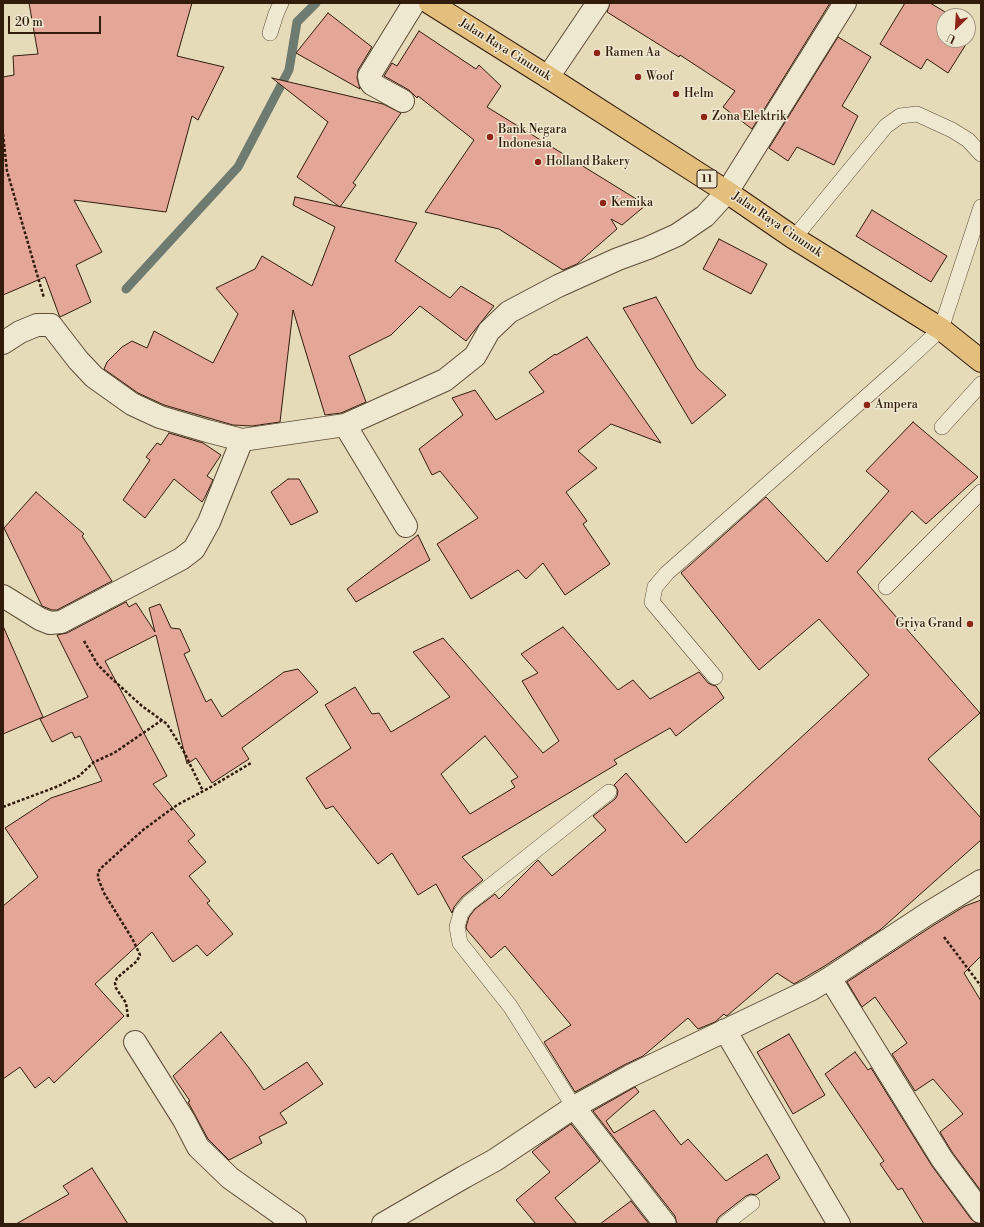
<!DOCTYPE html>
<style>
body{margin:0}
#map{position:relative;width:984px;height:1227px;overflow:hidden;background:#e6dbb8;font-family:"Libre Bodoni",serif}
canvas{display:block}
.frame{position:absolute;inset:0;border:4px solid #311c0c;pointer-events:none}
.north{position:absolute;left:936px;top:8px;width:40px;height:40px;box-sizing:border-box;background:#efe8d1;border:1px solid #a39682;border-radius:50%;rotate:205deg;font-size:11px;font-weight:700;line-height:16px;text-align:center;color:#311c0c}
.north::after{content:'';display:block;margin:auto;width:14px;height:18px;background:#8f2418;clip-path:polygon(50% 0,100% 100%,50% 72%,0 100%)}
.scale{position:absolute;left:8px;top:16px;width:93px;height:18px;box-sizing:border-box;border:2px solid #311c0c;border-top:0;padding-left:5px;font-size:12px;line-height:14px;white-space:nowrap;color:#311c0c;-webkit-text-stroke:3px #efe8d1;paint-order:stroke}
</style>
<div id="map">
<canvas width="984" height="1227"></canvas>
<div class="frame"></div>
<div class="north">U</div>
<div class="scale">20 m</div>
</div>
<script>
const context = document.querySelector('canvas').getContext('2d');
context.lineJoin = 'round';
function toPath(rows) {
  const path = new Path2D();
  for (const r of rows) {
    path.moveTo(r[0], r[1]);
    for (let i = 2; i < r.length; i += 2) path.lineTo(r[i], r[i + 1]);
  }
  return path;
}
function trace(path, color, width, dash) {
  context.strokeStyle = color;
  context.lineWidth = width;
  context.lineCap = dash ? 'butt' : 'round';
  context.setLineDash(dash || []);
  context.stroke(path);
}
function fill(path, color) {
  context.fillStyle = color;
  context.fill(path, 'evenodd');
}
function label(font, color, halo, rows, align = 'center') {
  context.font = font + ' "Libre Bodoni",serif';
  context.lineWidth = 3;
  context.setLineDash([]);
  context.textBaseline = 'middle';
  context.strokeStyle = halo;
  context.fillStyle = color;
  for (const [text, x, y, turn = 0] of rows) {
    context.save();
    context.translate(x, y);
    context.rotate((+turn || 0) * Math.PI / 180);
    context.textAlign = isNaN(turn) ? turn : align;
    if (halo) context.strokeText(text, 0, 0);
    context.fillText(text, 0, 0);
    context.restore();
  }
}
trace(toPath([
 [126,289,238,167,289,70,297,22,316,3]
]), '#6e7b70', 9);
const building = toPath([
 [29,3,192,3,177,56,224,67,198,120,192,116,166,212,74,200,102,252,76,265,91,302,60,317,59,315,45,277,3,295,3,77,14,75,13,56,38,54,29,3],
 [610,3,830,3,752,129,723,107,735,91,680,55,679,57,607,12,610,3],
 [905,3,930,3,952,16,944,16,944,40,968,40,968,26,975,30,948,73,927,59,921,69,880,44,905,3],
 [328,13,372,47,358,70,357,78,360,89,296,53,328,13],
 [419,31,476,69,479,65,501,86,487,107,646,205,622,225,611,219,617,229,577,264,563,270,499,229,425,212,474,140,418,96,417,98,409,90,384,76,392,63,397,66,419,31],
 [838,37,871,57,842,106,858,116,834,165,797,147,788,161,769,148,838,37],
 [272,78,383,104,401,113,353,183,356,185,340,207,297,177,328,122,272,78],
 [295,197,417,223,395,261,450,298,461,286,494,306,466,341,420,306,391,335,349,356,366,402,341,413,325,415,293,310,280,422,252,426,233,425,164,405,138,393,104,369,107,362,122,347,132,341,147,348,154,331,213,363,238,314,216,288,255,269,262,256,312,286,335,227,293,205,295,197],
 [872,210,947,256,931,282,856,236,872,210],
 [719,239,767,264,751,294,703,269,719,239],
 [656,297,697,368,726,395,692,424,623,308,656,297],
 [587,337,661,443,611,424,578,451,597,468,566,492,587,521,583,524,610,564,565,595,543,563,526,579,518,570,471,599,437,544,478,518,440,471,432,475,419,449,463,415,452,398,475,390,496,420,544,392,529,372,555,354,556,355,587,337],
 [913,422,978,477,926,524,912,511,857,572,980,713,928,759,981,818,981,840,880,930,823,967,794,984,777,973,728,1015,726,1016,724,1014,715,1022,698,1029,688,1018,643,1056,624,1065,575,1092,544,1042,571,1025,505,946,491,958,467,930,466,927,469,917,475,909,495,894,499,899,538,860,552,876,606,830,593,816,615,799,617,796,618,791,616,787,614,785,626,773,686,843,869,675,819,619,759,670,681,573,766,497,827,562,889,491,866,471,913,422],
 [169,433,203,443,221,455,207,476,213,480,205,497,202,502,174,479,145,518,123,500,150,460,146,457,157,443,161,445,169,433],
 [288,479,299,479,318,512,291,525,271,492,288,479],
 [36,492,84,534,82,536,112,581,57,610,52,610,42,606,4,528,36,492],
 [418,535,430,560,356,602,347,589,418,535],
 [126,602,129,607,136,603,155,632,149,608,160,604,171,628,180,629,190,651,184,654,206,702,211,699,222,717,284,672,298,669,318,692,242,748,249,759,212,783,196,758,187,764,156,635,105,661,167,776,153,784,195,835,188,841,206,862,189,876,210,901,207,903,233,934,207,956,197,945,173,962,152,932,95,984,124,1016,54,1083,49,1077,35,1088,20,1067,3,1079,3,906,38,877,5,828,51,798,102,781,80,736,75,738,72,732,52,742,40,719,88,697,57,635,67,633,126,602],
 [3,626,43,717,3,734,3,626],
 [563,627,618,690,633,680,650,699,699,672,708,683,712,685,716,686,724,698,676,736,670,728,614,760,617,764,462,857,483,880,462,897,454,907,452,913,436,884,418,895,392,853,378,864,333,806,326,809,306,778,351,748,325,705,355,687,372,714,379,713,391,732,450,697,413,652,443,638,543,753,559,741,522,681,538,673,521,654,563,627],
 [485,736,518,777,511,781,515,787,470,814,441,774,485,736],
 [981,900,981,956,964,973,981,1001,981,1191,952,1152,940,1132,963,1114,933,1079,915,1091,892,1054,907,1043,875,997,862,1007,847,982,934,925,965,906,981,900],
 [221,1032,249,1068,264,1090,307,1062,323,1084,280,1113,287,1123,259,1137,262,1143,229,1160,208,1139,188,1102,190,1101,173,1076,221,1032],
 [789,1034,825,1095,793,1114,757,1052,789,1034],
 [855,1052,868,1070,871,1068,932,1166,971,1219,976,1223,979,1224,924,1224,902,1188,898,1190,880,1164,884,1161,825,1074,855,1052],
 [635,1087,639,1092,606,1121,614,1133,654,1110,681,1145,688,1139,726,1181,767,1154,780,1178,756,1195,751,1194,746,1196,719,1217,717,1220,716,1224,677,1224,675,1216,593,1111,635,1087],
 [571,1124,600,1161,555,1198,577,1224,536,1224,516,1200,550,1172,532,1152,542,1144,571,1124],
 [92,1168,128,1224,16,1224,69,1194,63,1186,92,1168],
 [631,1201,649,1224,600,1224,631,1201]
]);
fill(building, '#e3a697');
trace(building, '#311c0c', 1);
const lane = toPath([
 [270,33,276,14,281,3],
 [794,238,886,126,900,116,917,114,952,130,968,140,981,154],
 [942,427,981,384],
 [886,587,981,492],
 [715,677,652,602,655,587,667,573,901,366,941,329,981,207],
 [574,1107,510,1006,460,943,457,927,461,913,469,903,609,792],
 [725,1224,752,1203]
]);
const street = toPath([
 [548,77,598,3],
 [403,101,372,84,370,81,369,76,414,3],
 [3,343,20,332,37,325,51,325,78,360,94,377,132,404,160,417,207,431,242,440,345,425,445,380,475,356,489,331,509,312,558,286,618,259,648,248,677,235,705,216,727,192,845,3],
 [345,425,406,526],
 [3,596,40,619,50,623,61,622,181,559,194,549,209,522,242,440],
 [830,978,942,1159,981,1212],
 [725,1030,839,1224],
 [135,1042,184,1120,198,1147,230,1178,295,1224],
 [383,1224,464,1177,495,1160,574,1107],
 [665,1224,574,1107,630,1076,810,990,830,978,927,914,981,881]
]);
const highway = toPath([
 [430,3,548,77,727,192,794,238,941,329,981,361]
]);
trace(lane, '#5e4c37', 16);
trace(street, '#5e4c37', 24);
trace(highway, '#311c0c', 24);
trace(toPath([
 [3,134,7,171,44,298],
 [84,641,98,665,110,677,142,706,167,724,183,750,203,791],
 [3,807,56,787,79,776,94,762,114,753,162,720],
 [944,937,981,986],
 [128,1017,126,1003,116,988,115,983,117,978,137,961,140,955,133,940,104,893,98,878,98,873,100,869,143,830,177,805,209,788,251,763]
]), '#311c0c', 2.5, [3, 2]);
trace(lane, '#efe8d1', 15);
trace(street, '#efe8d1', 22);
trace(highway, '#e3be7c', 22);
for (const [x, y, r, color] of [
 [597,53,4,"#8f2418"],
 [638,77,4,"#8f2418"],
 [676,94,4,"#8f2418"],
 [704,117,4,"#8f2418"],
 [490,137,4,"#8f2418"],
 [538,162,4,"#8f2418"],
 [603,203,4,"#8f2418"],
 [867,405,4,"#8f2418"],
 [970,624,4,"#8f2418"]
]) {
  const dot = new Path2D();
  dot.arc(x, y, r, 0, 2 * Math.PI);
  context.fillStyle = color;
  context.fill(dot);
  trace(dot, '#efe8d1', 1.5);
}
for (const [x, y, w] of [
 [707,179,20]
]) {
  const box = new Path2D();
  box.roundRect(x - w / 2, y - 9, w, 18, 3);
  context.fillStyle = '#efe8d1';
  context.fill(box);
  trace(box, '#311c0c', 1);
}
label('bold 11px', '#311c0c', null, [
 ["11",707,179]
]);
label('12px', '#311c0c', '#efe8d1', [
 ["Jalan Raya Cinunuk",505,50,32],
 ["Jalan Raya Cinunuk",777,225,34]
]);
label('12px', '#311c0c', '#efe8d1', [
 ["Ramen Aa",605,53],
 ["Woof",646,77],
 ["Helm",684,94],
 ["Zona Elektrik",712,117],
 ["Bank Negara",498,130],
 ["Indonesia",498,144],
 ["Holland Bakery",546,162],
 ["Kemika",611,203],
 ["Ampera",875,405],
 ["Griya Grand",962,624,"right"]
], 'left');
</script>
